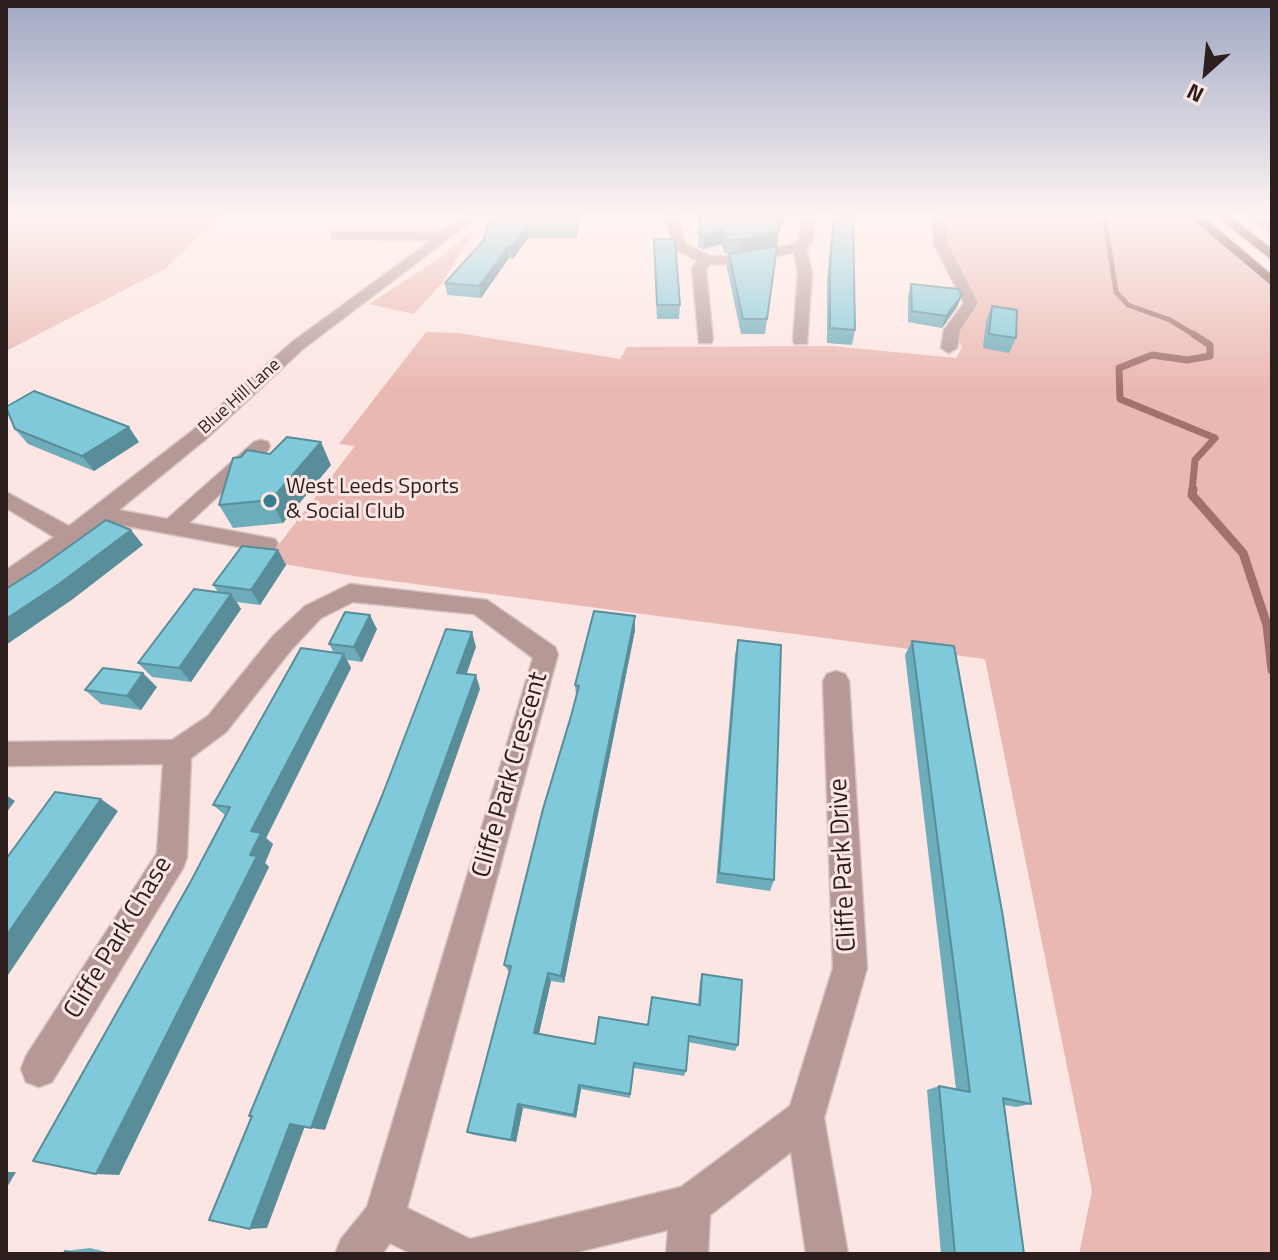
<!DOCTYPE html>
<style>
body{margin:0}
#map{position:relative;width:1278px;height:1260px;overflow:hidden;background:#fce6e3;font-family:"Titillium Web",sans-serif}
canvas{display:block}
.frame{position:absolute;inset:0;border:8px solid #2b1e1d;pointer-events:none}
.north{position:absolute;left:1166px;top:32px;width:80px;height:80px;-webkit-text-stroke:6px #fce6e3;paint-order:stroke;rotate:207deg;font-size:22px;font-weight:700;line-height:32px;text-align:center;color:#2b1e1d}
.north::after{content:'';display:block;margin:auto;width:28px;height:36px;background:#2b1e1d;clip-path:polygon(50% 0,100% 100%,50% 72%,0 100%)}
</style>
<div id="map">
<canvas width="1278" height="1260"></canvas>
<div class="frame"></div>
<div class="north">N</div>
</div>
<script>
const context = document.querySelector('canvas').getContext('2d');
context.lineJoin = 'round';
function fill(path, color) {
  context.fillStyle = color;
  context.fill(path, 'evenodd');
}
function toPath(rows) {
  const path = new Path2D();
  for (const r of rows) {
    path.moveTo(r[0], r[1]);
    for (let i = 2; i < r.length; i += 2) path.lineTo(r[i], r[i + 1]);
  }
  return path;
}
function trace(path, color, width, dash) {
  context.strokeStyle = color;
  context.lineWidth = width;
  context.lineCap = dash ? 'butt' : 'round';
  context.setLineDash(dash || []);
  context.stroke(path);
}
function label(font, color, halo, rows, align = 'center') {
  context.font = font + ' "Titillium Web",sans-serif';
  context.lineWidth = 6;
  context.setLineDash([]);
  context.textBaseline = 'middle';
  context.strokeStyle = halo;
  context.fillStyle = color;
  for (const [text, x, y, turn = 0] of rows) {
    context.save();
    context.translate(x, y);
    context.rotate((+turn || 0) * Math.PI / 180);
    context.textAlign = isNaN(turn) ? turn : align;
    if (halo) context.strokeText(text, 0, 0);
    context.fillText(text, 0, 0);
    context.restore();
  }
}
fill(toPath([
 [6,214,223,214,165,269,6,351],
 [938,214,1192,214,1272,284,1272,1254,1079,1254,1092,1191,985,659,354,576,266,561,355,446,339,444,426,332,458,333,620,359,627,347,832,346,956,358,962,347,952,330,971,303,941,244],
 [476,228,442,283,414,314,369,304,434,262]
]), '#eab8b2');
trace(toPath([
 [1104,214,1116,292,1128,305,1170,320,1196,336]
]), '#a1716c', 5);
trace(toPath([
 [1192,491,1195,460,1215,438,1120,399,1119,368,1152,355,1187,360,1210,356,1210,345,1193,334]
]), '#a1716c', 7);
trace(toPath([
 [1193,489,1192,495,1243,553,1267,625,1272,670]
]), '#a1716c', 9);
const minor = toPath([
 [467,214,481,214,304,348,206,439,119,510,167,519,254,442,261,440,268,442,270,446,268,450,189,523,275,539,278,544,275,549,267,552,105,522,14,587,6,589,6,570,54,537,6,508,6,492,69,526,192,431,292,342,432,240,336,239,331,238,331,232,442,232,467,214],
 [664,214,676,214,685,244,710,256,739,257,794,244,800,239,801,214,813,214,813,240,806,248,812,272,807,344,795,344,793,341,798,272,794,252,739,265,711,264,706,269,713,340,711,343,699,343,692,268,698,261,674,249,664,214],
 [932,214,944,214,948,244,978,303,960,330,957,348,949,353,941,348,944,330,964,303,934,244,932,214],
 [1245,214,1259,214,1272,224,1272,234,1245,214],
 [350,584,487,600,555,647,558,654,407,1208,470,1239,681,1187,790,1106,833,968,823,681,827,674,836,671,845,674,849,681,867,968,824,1118,848,1254,806,1254,791,1152,710,1215,708,1254,666,1254,668,1230,569,1254,412,1254,390,1243,382,1254,335,1254,341,1239,367,1207,533,658,474,614,353,602,321,618,291,650,226,732,191,758,187,857,183,868,52,1082,39,1087,26,1082,21,1069,26,1056,157,853,163,764,6,766,6,742,172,740,208,716,273,636,305,606,350,584]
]);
const highway = toPath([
 [1186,214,1200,214,1272,275,1272,286,1186,214],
 [1213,214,1227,214,1272,249,1272,260,1213,214]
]);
trace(minor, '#d6c2bf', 3);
trace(highway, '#d6c2bf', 3);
fill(minor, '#b69996');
fill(highway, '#723c37');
fill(toPath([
 [491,214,579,214,577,238,528,238,513,259,509,258,481,298,447,295,445,283,483,241],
 [700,214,785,214,784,225,779,226,777,245,765,248,777,246,765,334,741,334,727,268,729,254,724,253,722,244,703,249,698,247],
 [833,214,855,330,852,345,827,343,827,281],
 [654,239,680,305,679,319,657,319],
 [911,284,957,307,942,328,908,322,908,296],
 [992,306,1016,338,1009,353,983,348,986,321],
 [15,429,139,442,94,471,28,444],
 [331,465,283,523,233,528,219,505],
 [278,550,286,565,260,605,237,602,241,609,191,682,152,677,138,663,218,592,213,585],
 [635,616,635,630,564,983,551,981,539,1033,595,1044,648,1025,698,1005,700,981,702,974,738,1045,735,1051,688,1042,686,1071,684,1076,634,1068,630,1098,581,1089,576,1118,523,1108,516,1142,474,1135,467,1132,510,973,504,965,571,716,576,695,575,685],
 [377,629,362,662,347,660,351,668,266,838,273,844,265,863,269,867,119,1175,191,881,225,815,213,805,334,653,329,644],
 [738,640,774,880,770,891,716,883,735,655],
 [912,641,1031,1104,1016,1107,1004,1105,1024,1254,941,1254,927,1090,939,1086,956,1089,905,655],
 [157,687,141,710,101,704,85,690],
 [90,1248,115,1254,78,1254,65,1251]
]), '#6dadbb');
fill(toPath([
 [577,214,579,214,577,238,576,227],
 [779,214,785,214,784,225,778,227],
 [527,227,528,238,513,259,511,247],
 [723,230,722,244,703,249,704,236],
 [779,231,777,245,739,254,740,240],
 [508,247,509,258,481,298,479,286],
 [962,295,957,307,942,328,946,316],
 [129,427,139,442,94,471,82,456],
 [321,442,331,465,283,523,271,500],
 [131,530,143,545,73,599,6,645,6,619],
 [278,550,286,565,260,605,251,590],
 [231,594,241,609,191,682,179,668],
 [370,615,377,629,362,662,354,647],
 [635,616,635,630,564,983,561,976],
 [472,632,476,647,462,687,457,673],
 [344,654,351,668,266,838,273,844,265,863,269,867,119,1175,96,1174,251,831],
 [143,673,157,687,141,710,127,696],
 [476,675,480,689,325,1130,311,1128],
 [6,795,15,801,6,813],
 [101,799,118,811,8,975,6,974,6,936],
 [548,973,551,981,538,1038,534,1033],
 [579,1085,581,1089,576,1118,574,1115],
 [518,1104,523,1108,516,1142,511,1140],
 [290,1124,305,1126,267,1228,250,1229],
 [6,1172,16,1172,6,1189]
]), '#598d99');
const building = toPath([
 [491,214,577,214,576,227,527,227,511,247,508,247,479,286,445,283,483,241,491,214],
 [700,214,779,214,779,231,740,240,725,240,723,230,704,236,699,233,700,214],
 [834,214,853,214,855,330,830,328,830,267,834,214],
 [654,239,675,239,680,305,657,305,654,239],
 [777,246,767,319,743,319,729,254,777,246],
 [911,284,958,289,962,295,946,316,912,311,911,284],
 [992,306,1017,310,1016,338,989,334,992,306],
 [34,391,129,427,82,456,15,429,6,407,34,391],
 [287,437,321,442,271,500,219,505,233,458,241,457,247,450,270,454,287,437],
 [106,520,131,530,59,584,6,619,6,589,39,568,106,520],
 [242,546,278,550,251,590,213,585,242,546],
 [194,589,231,594,179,668,138,663,194,589],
 [594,611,635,616,561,976,548,973,534,1033,595,1044,599,1017,648,1025,652,997,700,1005,702,974,742,980,738,1045,689,1036,686,1071,634,1063,630,1094,579,1085,574,1115,518,1104,511,1140,467,1132,511,966,504,965,543,809,571,716,579,686,575,685,594,611],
 [345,612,370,615,354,647,329,644,345,612],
 [446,629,472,632,457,673,476,675,311,1128,290,1124,250,1229,209,1220,252,1116,249,1116,382,796,446,629],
 [738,640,781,645,774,880,719,873,738,640],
 [912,641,954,646,1003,917,1031,1104,1003,1098,1024,1254,955,1254,939,1086,970,1092,912,641],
 [301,648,344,654,251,831,261,833,250,855,257,856,96,1174,33,1161,191,881,230,807,213,805,301,648],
 [103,668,143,673,127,696,85,690,103,668],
 [55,792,101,799,6,936,6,859,55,792],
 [65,1251,78,1254,63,1254,65,1251]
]);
fill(building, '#7fc9da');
trace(building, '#598d99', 2);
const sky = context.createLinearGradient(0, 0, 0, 391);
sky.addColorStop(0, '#a0a8c4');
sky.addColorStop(0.55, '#fef4f2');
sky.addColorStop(1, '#fef4f200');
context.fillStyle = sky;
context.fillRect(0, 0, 1278, 391);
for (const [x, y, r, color] of [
 [270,501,8,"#387d8b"]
]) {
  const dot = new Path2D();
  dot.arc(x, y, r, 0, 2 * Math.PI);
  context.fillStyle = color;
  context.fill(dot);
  trace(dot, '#fce6e3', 3);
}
label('18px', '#2b1e1d', '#fce6e3', [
 ["Blue Hill Lane",240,397,-42]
]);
label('22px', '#2b1e1d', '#fce6e3', [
 ["West Leeds Sports",286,488],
 ["& Social Club",286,513]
], 'left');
label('26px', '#2b1e1d', '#fce6e3', [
 ["Cliffe Park Crescent",511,775,-74],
 ["Cliffe Park Drive",844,865,-93],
 ["Cliffe Park Chase",119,938,-59]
]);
</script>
